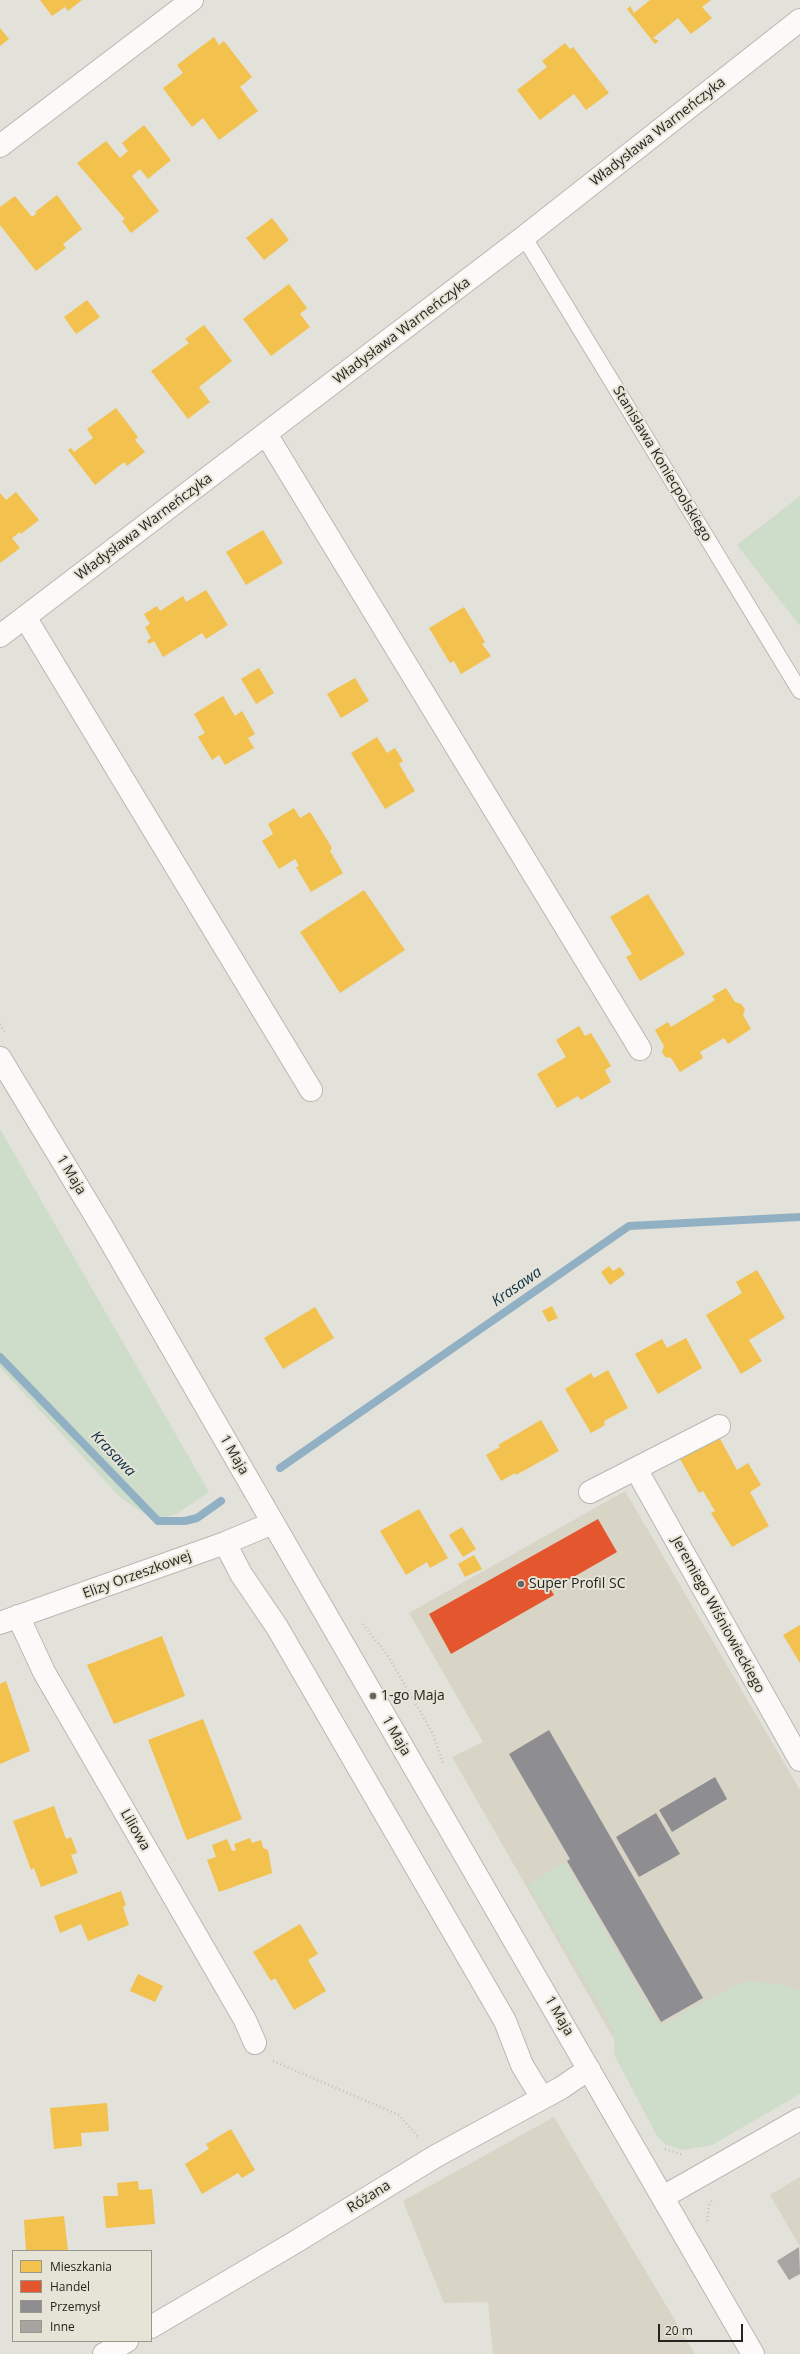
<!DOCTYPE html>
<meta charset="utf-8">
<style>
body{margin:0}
#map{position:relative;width:800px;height:2354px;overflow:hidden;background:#e2e1da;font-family:"Open Sans",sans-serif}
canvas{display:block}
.legend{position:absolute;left:12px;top:2250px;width:140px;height:92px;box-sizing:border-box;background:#e6e4d7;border:1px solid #99978d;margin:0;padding:5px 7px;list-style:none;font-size:12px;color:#25241f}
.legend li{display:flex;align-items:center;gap:8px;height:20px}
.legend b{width:20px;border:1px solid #99978d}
.scale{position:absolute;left:658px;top:2324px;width:85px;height:18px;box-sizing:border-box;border:2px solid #25241f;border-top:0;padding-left:5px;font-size:12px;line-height:14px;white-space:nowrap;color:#25241f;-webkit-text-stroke:3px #e6e4d7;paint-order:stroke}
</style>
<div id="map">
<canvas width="800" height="2354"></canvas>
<ul class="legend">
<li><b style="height:11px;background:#f2c14e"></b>Mieszkania</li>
<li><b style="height:11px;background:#e4572e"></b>Handel</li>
<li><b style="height:11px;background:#8d8d92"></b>Przemysł</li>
<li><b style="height:11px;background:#a8a4a1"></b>Inne</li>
</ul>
<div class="scale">20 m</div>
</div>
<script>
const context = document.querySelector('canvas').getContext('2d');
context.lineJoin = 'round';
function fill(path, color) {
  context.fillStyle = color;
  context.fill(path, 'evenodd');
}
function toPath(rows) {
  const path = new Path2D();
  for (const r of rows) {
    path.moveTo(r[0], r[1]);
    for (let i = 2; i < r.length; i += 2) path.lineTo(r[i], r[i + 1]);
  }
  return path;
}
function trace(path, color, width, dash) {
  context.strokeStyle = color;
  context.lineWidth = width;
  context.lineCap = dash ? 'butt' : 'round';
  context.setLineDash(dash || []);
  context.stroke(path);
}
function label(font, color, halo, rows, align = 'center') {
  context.font = font + ' "Open Sans",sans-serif';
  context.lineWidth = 4;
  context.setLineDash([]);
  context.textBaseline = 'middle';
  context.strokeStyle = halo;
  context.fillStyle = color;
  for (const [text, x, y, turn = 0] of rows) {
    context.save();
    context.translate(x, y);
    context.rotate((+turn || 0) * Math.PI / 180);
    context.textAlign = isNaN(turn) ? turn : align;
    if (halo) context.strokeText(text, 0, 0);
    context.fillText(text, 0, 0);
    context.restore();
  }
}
fill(toPath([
 [625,1491,800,1790,800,2046,661,2121,452,1757,483,1742,409,1613],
 [554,2117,695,2354,493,2354,488,2302,444,2303,403,2201],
 [800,2177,800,2247,770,2195]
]), '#d8d5c7');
fill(toPath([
 [800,496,800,626,737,545],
 [0,1129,209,1492,176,1514,153,1520,119,1496,0,1367],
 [565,1862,660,2026,736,1985,750,1981,780,1984,800,1991,800,2094,712,2145,682,2150,665,2144,657,2136,615,2056,613,2029,528,1885]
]), '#cedcca');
fill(toPath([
 [40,0,82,0,68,11,65,7,52,16],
 [650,0,711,0,702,7,712,18,691,34,678,18,653,38,659,41,655,44,627,9,630,6,634,13],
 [0,28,9,39,0,46],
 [214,37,219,45,224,41,252,77,240,87,258,111,219,140,203,118,192,127,163,88,183,73,177,65],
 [565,43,570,49,573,47,609,93,586,110,574,94,540,120,517,90,547,67,542,61],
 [144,125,171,160,148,179,140,169,132,176,159,211,131,233,122,221,125,219,77,163,106,141,120,158,128,151,122,143],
 [57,195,82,229,63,244,66,248,36,271,0,225,0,207,15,196,32,217,37,213,35,212],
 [272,218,289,240,264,260,246,238],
 [289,284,307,308,300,314,310,327,271,356,243,319],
 [87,300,100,317,76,334,64,317],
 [204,325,232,361,199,387,210,402,188,419,151,371,189,343,185,339],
 [116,408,138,437,135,440,145,452,127,466,124,462,95,485,68,450,71,448,74,452,93,438,87,429],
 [16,492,39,520,21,534,20,532,12,538,20,548,0,563,0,493,6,500],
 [263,530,283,563,246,585,226,552],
 [206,590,228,625,206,639,202,633,163,657,154,641,149,644,147,641,151,638,145,627,150,624,144,614,157,606,160,611,183,596,186,602],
 [464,607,485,642,482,644,491,656,461,674,454,661,450,663,429,628],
 [259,668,274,693,256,704,241,679],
 [355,678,369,701,341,718,327,694],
 [223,696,235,716,242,711,255,734,248,738,254,748,225,765,219,755,212,760,198,737,205,733,194,714],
 [377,737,387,753,395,748,403,761,399,764,415,791,385,809,351,753],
 [294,808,300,818,310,812,332,848,330,851,343,873,311,892,296,867,299,866,295,859,279,869,262,841,273,834,268,824],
 [364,890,405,950,340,993,300,932],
 [648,894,685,954,640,981,626,957,632,954,610,917],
 [726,988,735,1002,741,1004,745,1009,743,1015,751,1029,728,1044,724,1038,700,1052,703,1058,680,1072,671,1058,665,1057,662,1052,664,1046,655,1030,668,1022,671,1027,715,1000,712,996],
 [579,1026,585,1036,591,1033,611,1066,605,1070,611,1082,581,1100,578,1096,557,1108,537,1074,566,1057,556,1040],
 [609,1266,613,1271,620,1267,625,1274,610,1285,601,1272],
 [757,1270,785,1318,749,1340,762,1361,741,1374,706,1315,742,1293,736,1282],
 [552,1306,558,1318,548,1322,542,1311],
 [315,1307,334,1338,283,1369,264,1338],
 [686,1338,702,1368,658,1394,635,1354,662,1339,667,1348],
 [608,1370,628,1408,604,1421,605,1425,591,1433,565,1389,591,1373,594,1378],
 [541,1420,559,1451,516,1475,515,1473,501,1481,486,1455,500,1447,498,1445],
 [719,1437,737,1470,748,1463,761,1485,750,1492,769,1526,732,1547,711,1513,715,1511,703,1491,699,1493,680,1459],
 [419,1509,448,1558,430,1568,427,1562,406,1575,380,1531],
 [462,1527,476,1549,463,1557,449,1535],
 [474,1555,482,1569,465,1577,458,1564],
 [800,1625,800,1663,783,1635],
 [162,1636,185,1696,114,1724,87,1665],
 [6,1681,30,1751,0,1764,0,1684],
 [203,1719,242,1819,187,1840,148,1740],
 [54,1806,66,1839,71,1837,77,1853,71,1855,78,1873,41,1887,34,1868,31,1870,13,1821],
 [250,1838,252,1843,261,1840,263,1848,268,1850,272,1873,219,1892,207,1860,216,1857,212,1845,227,1839,232,1851,236,1850,234,1844],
 [121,1891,126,1905,123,1907,129,1925,88,1941,81,1924,60,1933,54,1916],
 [300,1924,318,1954,308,1960,326,1991,294,2010,275,1978,271,1981,253,1952],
 [138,1974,163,1986,155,2002,130,1991],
 [107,2103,109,2131,81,2133,82,2146,54,2149,50,2108],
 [231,2129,255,2170,242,2178,238,2173,202,2194,185,2164,209,2149,206,2144],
 [138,2181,139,2190,152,2189,155,2224,106,2228,103,2196,118,2196,117,2183],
 [64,2216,68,2251,26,2251,24,2220]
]), '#f2c14e');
fill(toPath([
 [598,1519,617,1552,551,1590,554,1595,451,1654,429,1614]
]), '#e4572e');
fill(toPath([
 [549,1730,703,1998,661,2022,567,1861,570,1859,509,1754],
 [715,1777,727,1799,672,1832,659,1810],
 [656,1813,680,1854,639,1877,616,1837]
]), '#8d8d92');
trace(toPath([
 [0,1357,158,1521,185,1521,197,1518,221,1501],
 [280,1468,629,1226,800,1217]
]), '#91b0c4', 8);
fill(toPath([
 [799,2247,800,2274,789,2280,777,2261]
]), '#a8a4a1');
const service = toPath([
 [524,237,800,691]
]);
const minor = toPath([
 [0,146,192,0],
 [266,434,640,1049],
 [25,617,311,1090],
 [0,636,524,237,800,20],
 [636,1469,800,1760],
 [590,1492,719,1426],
 [225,1543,241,1574,277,1627,505,2021,522,2065,542,2098],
 [18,1616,44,1672,245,2020,255,2043],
 [0,1623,225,1543,273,1523],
 [663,2197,800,2119],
 [151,2327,292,2244,436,2156,561,2088,589,2069],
 [104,2354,127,2341]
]);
const secondary = toPath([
 [0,1058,104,1230,753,2354]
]);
trace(service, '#b8b7b2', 17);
trace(minor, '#b8b7b2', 24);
trace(secondary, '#b8b7b2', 24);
trace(toPath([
 [0,1024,6,1034],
 [363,1624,388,1656,420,1711,433,1734,444,1765],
 [273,2061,399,2115,419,2138],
 [665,2149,683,2155],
 [707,2221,709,2205,713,2199]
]), '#c2c2bf', 2.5, [1, 3]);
trace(service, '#fbfaf9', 15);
trace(minor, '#fbfaf9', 22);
trace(secondary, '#fbfaf9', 22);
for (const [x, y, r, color] of [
 [521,1584,4,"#676660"],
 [373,1696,4,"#676660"]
]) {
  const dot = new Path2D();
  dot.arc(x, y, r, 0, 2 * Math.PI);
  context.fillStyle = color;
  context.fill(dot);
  trace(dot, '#e6e4d7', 1.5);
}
label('14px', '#25241f', '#e6e4d7', [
 ["Władysława Warneńczyka",658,132,-38],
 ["Władysława Warneńczyka",402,331,-37],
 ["Stanisława Koniecpolskiego",662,464,59],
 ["Władysława Warneńczyka",144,527,-37],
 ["1 Maja",71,1175,59],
 ["1 Maja",234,1455,60],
 ["Elizy Orzeszkowej",137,1575,-20],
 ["Jeremiego Wiśniowieckiego",718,1615,61],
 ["1 Maja",396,1736,60],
 ["Liliowa",135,1830,60],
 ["1 Maja",559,2016,60],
 ["Różana",369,2197,-32]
]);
label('14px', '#25241f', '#e6e4d7', [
 ["Super Profil SC",529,1584],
 ["1-go Maja",381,1696]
], 'left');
label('italic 15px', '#0d334a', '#e6e4d7', [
 ["Krasawa",517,1287,-35],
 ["Krasawa",113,1454,46]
]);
</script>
